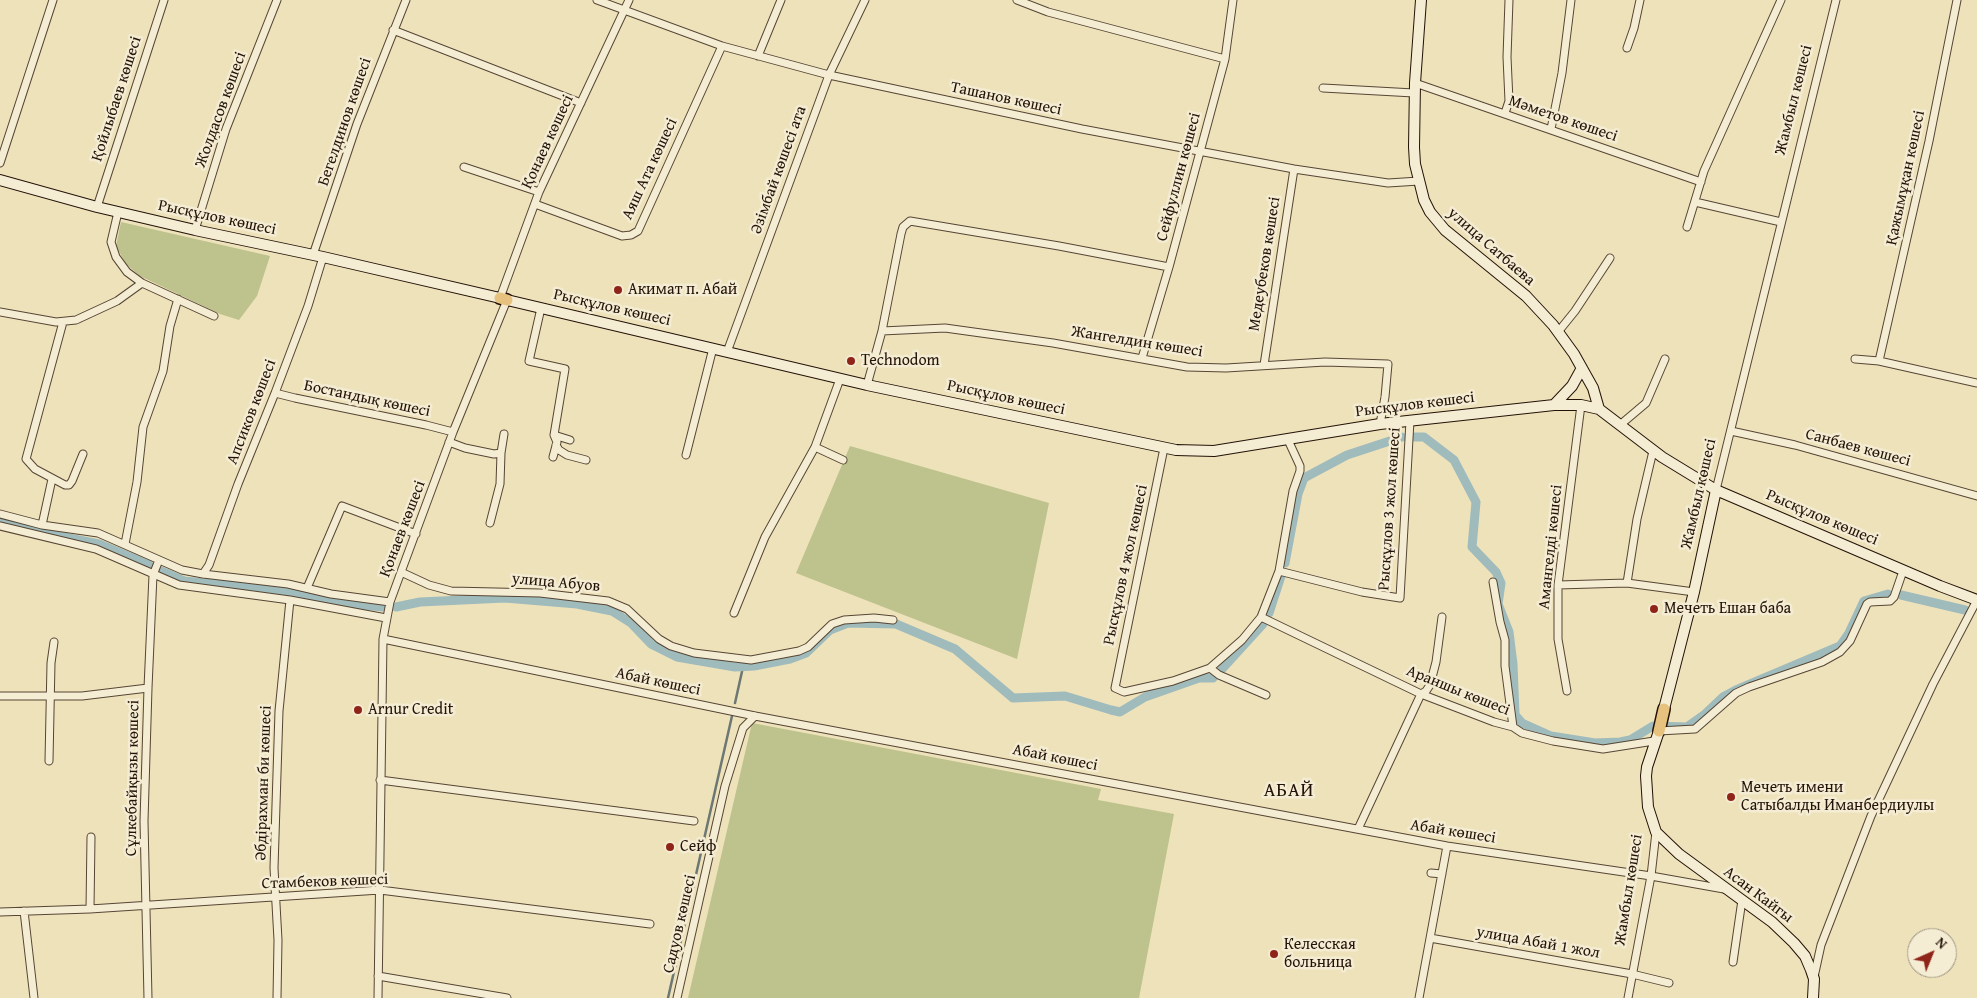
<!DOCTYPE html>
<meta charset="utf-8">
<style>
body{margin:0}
#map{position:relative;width:1977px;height:998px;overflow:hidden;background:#eee2bb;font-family:"Gentium Book Plus",serif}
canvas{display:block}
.north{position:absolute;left:1907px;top:928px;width:50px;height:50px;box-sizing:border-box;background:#f4ecd3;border:1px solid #a09581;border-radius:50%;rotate:44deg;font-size:14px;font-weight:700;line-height:20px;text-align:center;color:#231207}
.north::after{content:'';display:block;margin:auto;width:18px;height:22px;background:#8f2418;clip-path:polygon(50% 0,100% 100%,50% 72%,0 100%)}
</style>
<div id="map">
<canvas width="1977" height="998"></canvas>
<div class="north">N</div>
</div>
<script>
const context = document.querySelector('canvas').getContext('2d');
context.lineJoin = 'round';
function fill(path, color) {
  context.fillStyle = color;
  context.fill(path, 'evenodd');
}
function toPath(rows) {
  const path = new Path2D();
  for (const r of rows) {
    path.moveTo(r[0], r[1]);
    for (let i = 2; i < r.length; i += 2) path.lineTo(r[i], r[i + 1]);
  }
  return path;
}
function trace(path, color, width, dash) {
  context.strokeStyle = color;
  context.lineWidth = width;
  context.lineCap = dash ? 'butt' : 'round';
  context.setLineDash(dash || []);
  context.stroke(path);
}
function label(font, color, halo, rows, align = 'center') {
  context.font = font + ' "Gentium Book Plus",serif';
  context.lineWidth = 5;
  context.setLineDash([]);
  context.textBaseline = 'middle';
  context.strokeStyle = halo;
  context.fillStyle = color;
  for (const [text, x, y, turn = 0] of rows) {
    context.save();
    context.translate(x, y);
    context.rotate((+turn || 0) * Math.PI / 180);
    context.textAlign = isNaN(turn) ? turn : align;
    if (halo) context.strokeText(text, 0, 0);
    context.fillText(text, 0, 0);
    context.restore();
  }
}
fill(toPath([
 [121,222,270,256,257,296,239,320,220,314,140,276,126,264,116,246],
 [850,446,1049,503,1017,659,796,573],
 [752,723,1101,789,1098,800,1174,814,1139,998,688,998]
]), '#bec28c');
trace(toPath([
 [735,703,743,667],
 [668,998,732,716]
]), '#6d7774', 2.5);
trace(toPath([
 [1415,437,1424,437,1454,460,1476,502,1472,547,1496,572,1501,583,1498,604,1509,632,1513,664,1515,715,1522,723,1551,736,1595,743,1620,742,1630,740,1653,726,1687,727,1704,715,1723,697,1736,690,1840,646,1849,633,1864,601,1888,594],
 [0,522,38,532,99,544,149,565],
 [1285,563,1298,494,1304,478,1347,455,1402,437],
 [161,571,184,581,281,590,329,602,383,607],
 [1901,595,1965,610],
 [396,607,420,602,505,598,577,604,612,611,631,623,651,644,677,657,735,667,754,666,790,659,806,653,830,630,848,623,896,624,955,649,1013,698,1065,696,1111,710,1120,712,1145,697,1199,678,1213,678],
 [1269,613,1281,576],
 [1222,669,1263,624]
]), '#9fbbbc', 9);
const street = toPath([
 [597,0,722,46,829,75,1082,129,1294,169,1388,183,1419,181],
 [1017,0,1048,12,1225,59],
 [393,30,581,103],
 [1627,48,1634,28,1640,0],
 [758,56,781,0],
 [1415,83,1701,182],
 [1323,88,1414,93],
 [1505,113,1509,101,1507,57,1509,0],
 [1551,129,1562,73,1571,0],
 [0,163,53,0],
 [464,167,539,192],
 [1695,202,1781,222],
 [535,204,622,236,631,235,638,231,722,46],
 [97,207,164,0],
 [118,212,111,242,116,257,127,272,142,283,214,316],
 [1687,227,1704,171,1781,0],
 [195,230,226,129,277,0],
 [313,255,357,124,406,0],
 [500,298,539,192,629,0],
 [541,308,529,361,565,369,554,435,557,442,553,457],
 [0,312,56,322,76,320,117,301,142,283],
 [63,322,26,459,35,469,65,485,69,485,72,481,83,454],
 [882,331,945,328,1053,343,1187,367,1226,368,1325,362,1388,364,1385,397,1380,424],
 [1558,332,1575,311,1610,258],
 [727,352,829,75,865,0],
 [1142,358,1169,267,1225,59,1233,0],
 [1855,359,1879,361,1977,383],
 [1879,361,1929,141,1957,0],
 [1264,365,1294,169],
 [867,385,882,331,901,234,903,227,910,221,1059,246,1169,267],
 [275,393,295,398,426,425,453,432],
 [1620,425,1646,403,1665,359],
 [1731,431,1795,445,1977,496],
 [554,435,570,440],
 [449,442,465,448,494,454,501,453],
 [556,445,559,450,567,455,586,460],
 [815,447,843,460],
 [1164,448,1115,688,1124,692,1173,681,1210,668,1242,640,1261,617,1279,571,1293,491,1300,471,1300,466,1288,440],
 [686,455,713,348],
 [1716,490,1836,0],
 [0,514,42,525,98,533,182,570,203,574,288,584,331,594,390,602],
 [490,523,500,484,501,453,504,434],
 [42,525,52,479],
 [0,526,96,549,179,585,290,600,386,618],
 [125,544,137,482,143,427,163,371,170,326,178,299],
 [1279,571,1362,592,1400,598,1410,421],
 [401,572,429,585,451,591,540,593,608,601,627,609,659,639,671,646,694,653,751,660,799,651,808,647,832,624,844,620,874,618,893,620],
 [203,574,209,565,238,484,275,393,308,306,323,257],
 [1493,582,1500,622,1505,640,1505,666,1513,727],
 [1627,583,1637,519,1653,451],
 [1558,585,1627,583,1694,592],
 [307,588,342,506,416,534],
 [734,613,765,537,815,447,840,379],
 [1261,617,1421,694,1494,722,1513,727,1522,733,1553,741,1603,749,1654,741],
 [383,639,755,716,1447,846,1651,876,1724,889],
 [1210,668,1219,675,1266,695],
 [1567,691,1558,639,1558,585,1581,405],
 [0,696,82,696,148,688],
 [1659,731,1695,729,1736,693,1749,687,1822,662,1840,652,1850,641,1867,604,1870,602,1890,601,1894,597,1903,571],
 [49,761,51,663,54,642],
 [380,780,694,821],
 [1358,829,1421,694,1426,691,1430,685,1436,662,1442,617],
 [1431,873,1442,874],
 [90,909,91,837],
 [24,911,34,998],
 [0,912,90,909,380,890,650,924],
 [1430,938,1632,974,1669,983],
 [1733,962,1742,900],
 [378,976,507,998],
 [1814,977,1821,945,1871,816,1933,684,1977,600],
 [148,998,144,821,148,688,153,575,159,560],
 [277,998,278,940,274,868,279,711,290,600],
 [378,998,383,639,390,602,401,572,453,432,507,300],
 [677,998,725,786,743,728,755,716],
 [1419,998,1447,846],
 [1628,998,1651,876,1656,832]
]);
const secondary = toPath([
 [1421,0,1415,83,1414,147,1415,164,1424,200,1430,212,1445,230,1526,296,1553,325,1574,354,1593,388,1599,409],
 [0,180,97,207,195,230,323,257,500,298],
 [507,300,867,385,1176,450,1214,451,1380,424,1554,405,1581,405,1599,409,1662,457,1716,490,1940,586,1977,600],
 [1554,405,1572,386,1582,368],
 [1664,709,1694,592,1716,490],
 [1659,731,1647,767,1646,776,1648,807,1656,832,1679,854,1772,922,1794,943,1805,956,1811,970,1814,979,1813,998]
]);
const primary = toPath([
 [500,298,507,300],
 [1659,731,1664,709]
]);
trace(street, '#564634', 9);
trace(secondary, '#231207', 12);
trace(primary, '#231207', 14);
trace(street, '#f4ecd3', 7);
trace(secondary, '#f4ecd3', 10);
trace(primary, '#e7c17e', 11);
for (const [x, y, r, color] of [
 [618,290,5,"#8f2418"],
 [851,361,5,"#8f2418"],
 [1654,609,5,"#8f2418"],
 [358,710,5,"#8f2418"],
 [1731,797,5,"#8f2418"],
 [670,847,5,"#8f2418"],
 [1274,954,5,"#8f2418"]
]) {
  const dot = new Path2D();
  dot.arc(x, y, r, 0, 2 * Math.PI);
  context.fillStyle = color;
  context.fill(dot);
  trace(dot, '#f4ecd3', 2);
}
label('16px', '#231207', '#f4ecd3', [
 ["Қойлыбаев көшесі",117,99,-72],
 ["Ташанов көшесі",1006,99,12],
 ["Жамбыл көшесі",1794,100,-76],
 ["Жолдасов көшесі",221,110,-70],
 ["Мәметов көшесі",1563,119,19],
 ["Бегелдинов көшесі",345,122,-71],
 ["Қонаев көшесі",548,142,-65],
 ["Аяш Ата көшесі",650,169,-65],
 ["Әзімбай көшесі ата",779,170,-70],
 ["Сейфуллин көшесі",1179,177,-75],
 ["Қажымұқан көшесі",1906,178,-78],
 ["Рысқұлов көшесі",217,218,12],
 ["улица Сатбаева",1491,247,41],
 ["Медеубеков көшесі",1265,264,-81],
 ["Рысқұлов көшесі",612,308,13],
 ["Жангелдин көшесі",1137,342,9],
 ["Рысқұлов көшесі",1006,398,12],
 ["Бостандық көшесі",367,399,12],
 ["Рысқұлов көшесі",1415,405,-7],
 ["Апсиков көшесі",252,412,-69],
 ["Санбаев көшесі",1858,448,15],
 ["Жамбыл көшесі",1699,494,-77],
 ["Рысқұлов 3 жол көшесі",1390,509,-86],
 ["Рысқұлов көшесі",1822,518,23],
 ["Қонаев көшесі",403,529,-69],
 ["Амангелді көшесі",1551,547,-84],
 ["Рысқұлов 4 жол көшесі",1126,565,-78],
 ["улица Абуов",556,583,5],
 ["Абай көшесі",658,682,12],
 ["Араншы көшесі",1458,691,22],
 ["Абай көшесі",1055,758,11],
 ["Сұлкебайқызы көшесі",133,778,-89],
 ["Әбдірахман би көшесі",264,783,-88],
 ["Абай көшесі",1453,832,9],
 ["Стамбеков көшесі",325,882,-2],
 ["Жамбыл көшесі",1629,890,-81],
 ["Асан Кайгы",1758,895,37],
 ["Садуов көшесі",680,924,-77],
 ["улица Абай 1 жол",1538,943,10]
]);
label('16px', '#231207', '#f4ecd3', [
 ["Акимат п. Абай",628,290],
 ["Technodom",861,361],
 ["Мечеть Ешан баба",1664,609],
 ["Arnur Credit",368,710],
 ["Мечеть имени",1741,788],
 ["Сатыбалды Иманбердиулы",1741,806],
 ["Сейф",680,847],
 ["Келесская",1284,945],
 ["больница",1284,963]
], 'left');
context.letterSpacing = '1px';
label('19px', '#231207', '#f4ecd3', [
 ["АБАЙ",1289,791]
]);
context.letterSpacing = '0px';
</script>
